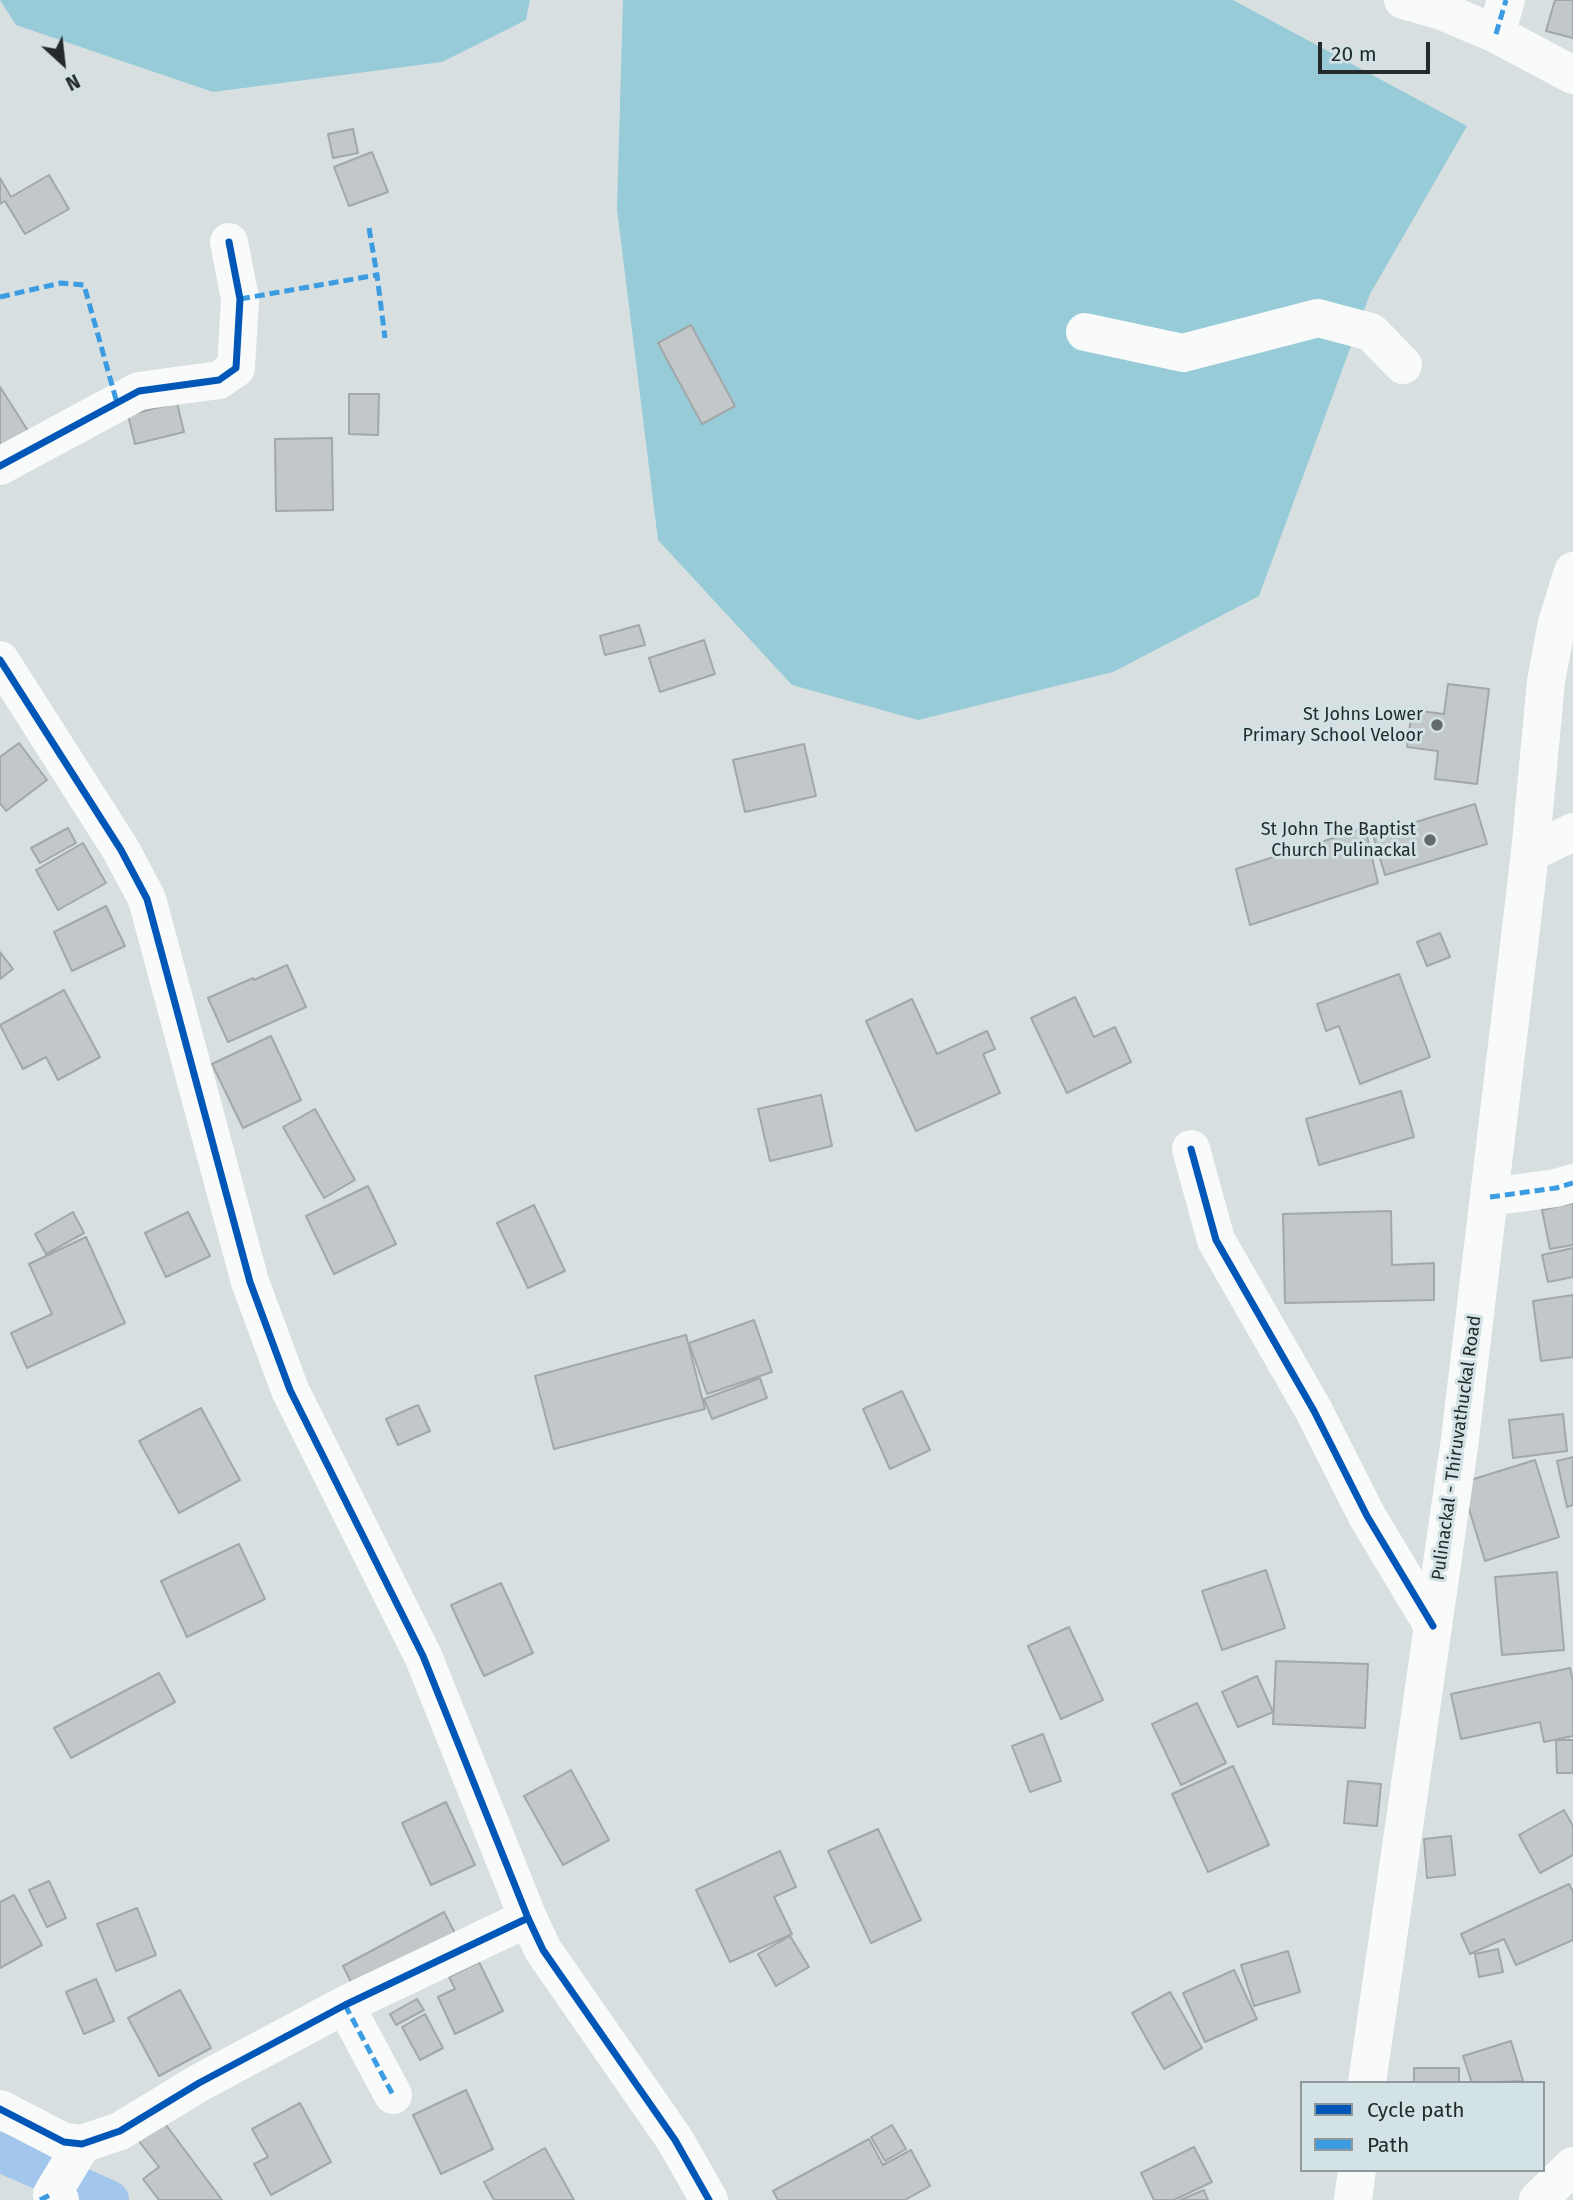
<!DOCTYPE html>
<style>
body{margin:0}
#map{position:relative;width:1573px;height:2200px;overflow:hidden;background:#d7dfe1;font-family:"Fira Sans",sans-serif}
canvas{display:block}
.legend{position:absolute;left:1300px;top:2081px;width:245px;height:91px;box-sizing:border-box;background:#d3e2e5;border:2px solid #8d999b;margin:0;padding:9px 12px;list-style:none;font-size:21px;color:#252b2c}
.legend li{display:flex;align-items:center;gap:14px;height:35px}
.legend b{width:35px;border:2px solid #8d999b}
.north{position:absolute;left:28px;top:28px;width:70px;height:70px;-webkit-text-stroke:5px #d3e2e5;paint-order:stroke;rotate:153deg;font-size:19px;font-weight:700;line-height:28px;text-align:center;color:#252b2c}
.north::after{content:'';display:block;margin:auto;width:24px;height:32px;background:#252b2c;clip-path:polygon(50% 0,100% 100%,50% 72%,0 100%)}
.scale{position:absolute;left:1318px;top:42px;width:112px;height:32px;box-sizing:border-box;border:4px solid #252b2c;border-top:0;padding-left:9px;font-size:21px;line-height:24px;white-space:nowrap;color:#252b2c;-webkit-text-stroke:5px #d3e2e5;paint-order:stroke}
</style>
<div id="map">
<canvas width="1573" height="2200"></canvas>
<ul class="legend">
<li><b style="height:9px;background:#0057b8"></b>Cycle path</li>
<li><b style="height:9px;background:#3c9ce1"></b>Path</li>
</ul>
<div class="north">N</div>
<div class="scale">20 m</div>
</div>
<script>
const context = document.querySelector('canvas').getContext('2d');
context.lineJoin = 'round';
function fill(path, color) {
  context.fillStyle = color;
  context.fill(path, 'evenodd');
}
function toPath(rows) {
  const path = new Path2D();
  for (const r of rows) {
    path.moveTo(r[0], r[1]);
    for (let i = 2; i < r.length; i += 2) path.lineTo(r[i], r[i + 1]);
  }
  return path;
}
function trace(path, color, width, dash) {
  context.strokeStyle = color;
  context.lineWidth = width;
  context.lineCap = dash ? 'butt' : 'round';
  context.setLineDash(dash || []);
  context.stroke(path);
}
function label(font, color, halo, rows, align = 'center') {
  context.font = font + ' "Fira Sans",sans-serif';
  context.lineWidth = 6;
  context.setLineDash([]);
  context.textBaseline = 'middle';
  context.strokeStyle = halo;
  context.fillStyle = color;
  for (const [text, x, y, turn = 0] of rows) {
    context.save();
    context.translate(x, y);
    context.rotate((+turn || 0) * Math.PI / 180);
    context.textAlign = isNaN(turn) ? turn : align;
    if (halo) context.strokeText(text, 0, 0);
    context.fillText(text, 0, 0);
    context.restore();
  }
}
fill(toPath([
 [0,0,530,0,526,20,442,62,213,92,16,25],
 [623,0,1233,0,1467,126,1370,294,1259,596,1113,672,918,720,792,685,658,540,617,209]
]), '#97cbd7');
trace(toPath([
 [0,2152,109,2200]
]), '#a2c6ec', 40);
const building = toPath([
 [1555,0,1573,0,1573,38,1546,31,1555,0],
 [353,129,358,153,333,158,328,134,353,129],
 [372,152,388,192,349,206,334,167,372,152],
 [49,175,69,209,25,234,5,201,0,204,0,178,11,197,49,175],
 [691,325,735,406,702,424,658,343,691,325],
 [0,387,32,437,0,457,0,387],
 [349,394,379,394,378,435,349,434,349,394],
 [177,403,184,432,135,444,128,415,177,403],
 [332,438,333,510,276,511,275,439,332,438],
 [639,625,645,645,605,655,600,636,639,625],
 [704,640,715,674,660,692,649,658,704,640],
 [1448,684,1489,689,1477,784,1435,779,1438,751,1407,747,1412,710,1444,714,1448,684],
 [19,743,47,780,6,811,0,803,0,757,19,743],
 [804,744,816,796,745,812,733,760,804,744],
 [1475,804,1487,844,1385,875,1373,835,1475,804],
 [68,828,76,843,40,863,31,848,68,828],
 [1365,828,1378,883,1250,925,1236,869,1365,828],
 [83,843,106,883,58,910,36,870,83,843],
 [106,906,125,946,72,971,54,932,106,906],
 [1440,933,1450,957,1427,966,1417,942,1440,933],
 [0,952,13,969,0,979,0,952],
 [287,965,306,1007,228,1042,208,998,253,978,254,980,287,965],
 [1399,974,1430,1057,1360,1084,1339,1026,1326,1031,1317,1004,1399,974],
 [64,990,100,1057,58,1080,46,1057,23,1069,0,1025,64,990],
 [1075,997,1094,1037,1115,1027,1131,1062,1067,1093,1031,1018,1075,997],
 [912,999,937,1054,987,1031,995,1049,983,1054,1000,1093,916,1131,866,1021,912,999],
 [271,1036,301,1100,243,1128,212,1064,271,1036],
 [1401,1091,1414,1137,1319,1165,1306,1119,1401,1091],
 [821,1095,832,1146,770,1161,758,1109,821,1095],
 [315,1109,355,1180,324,1198,283,1127,315,1109],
 [368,1186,396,1244,334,1274,306,1216,368,1186],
 [1573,1203,1573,1245,1550,1249,1542,1210,1573,1203],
 [534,1205,565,1271,528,1288,497,1223,534,1205],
 [1391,1211,1392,1265,1434,1263,1434,1300,1285,1303,1283,1214,1391,1211],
 [73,1212,84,1233,46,1254,35,1234,73,1212],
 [188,1212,210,1256,166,1277,145,1233,188,1212],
 [86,1237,125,1323,27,1368,11,1333,52,1314,29,1264,86,1237],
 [1573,1248,1573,1277,1548,1282,1542,1255,1573,1248],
 [1573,1295,1573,1357,1541,1361,1533,1301,1573,1295],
 [754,1320,772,1372,707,1394,689,1343,754,1320],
 [686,1335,705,1409,554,1449,535,1376,686,1335],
 [760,1378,767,1398,712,1419,704,1399,760,1378],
 [902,1391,930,1450,890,1469,863,1409,902,1391],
 [418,1405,430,1431,398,1445,386,1419,418,1405],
 [201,1408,240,1480,179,1513,139,1441,201,1408],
 [1563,1414,1567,1451,1513,1458,1509,1420,1563,1414],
 [1573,1457,1573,1505,1567,1507,1557,1461,1573,1457],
 [1535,1460,1559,1537,1485,1561,1461,1483,1535,1460],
 [239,1544,265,1599,187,1637,161,1581,239,1544],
 [1266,1570,1285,1628,1222,1650,1202,1591,1266,1570],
 [1557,1572,1564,1650,1502,1655,1495,1577,1557,1572],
 [501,1583,533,1653,484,1676,451,1605,501,1583],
 [1069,1627,1103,1700,1061,1719,1028,1646,1069,1627],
 [1276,1661,1368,1664,1365,1728,1273,1724,1276,1661],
 [1570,1668,1573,1681,1573,1736,1544,1742,1540,1722,1461,1739,1451,1694,1570,1668],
 [159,1673,175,1702,71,1758,54,1728,159,1673],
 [1257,1676,1273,1712,1238,1727,1222,1692,1257,1676],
 [1197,1703,1226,1763,1181,1785,1152,1724,1197,1703],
 [1043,1734,1061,1781,1030,1792,1012,1746,1043,1734],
 [1556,1740,1573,1740,1573,1773,1557,1773,1556,1740],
 [1233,1766,1269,1845,1208,1872,1172,1794,1233,1766],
 [571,1770,609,1840,563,1865,524,1796,571,1770],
 [1348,1781,1381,1784,1377,1826,1344,1823,1348,1781],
 [446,1802,475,1865,431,1885,402,1823,446,1802],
 [1564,1810,1573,1826,1573,1855,1540,1873,1519,1835,1564,1810],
 [878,1829,921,1920,871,1943,828,1851,878,1829],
 [1451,1836,1455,1875,1427,1878,1424,1839,1451,1836],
 [780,1851,796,1887,774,1897,792,1934,730,1962,696,1890,780,1851],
 [49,1881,66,1918,47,1927,29,1890,49,1881],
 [1569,1884,1573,1892,1573,1940,1516,1965,1504,1939,1470,1954,1461,1934,1569,1884],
 [14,1895,42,1945,0,1968,0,1902,14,1895],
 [137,1908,156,1955,116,1971,97,1924,137,1908],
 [444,1912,456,1935,355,1990,343,1966,444,1912],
 [790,1936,809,1967,776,1986,758,1954,790,1936],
 [1498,1949,1503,1972,1479,1977,1475,1954,1498,1949],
 [1288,1951,1300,1992,1254,2006,1241,1965,1288,1951],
 [479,1962,503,2011,455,2034,438,1997,455,1989,449,1977,479,1962],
 [1234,1970,1257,2019,1205,2042,1183,1993,1234,1970],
 [96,1979,114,2021,84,2034,66,1992,96,1979],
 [180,1990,211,2048,159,2076,128,2018,180,1990],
 [1170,1992,1202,2048,1164,2069,1132,2013,1170,1992],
 [417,1999,424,2010,396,2025,390,2014,417,1999],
 [425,2014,443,2048,420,2060,402,2027,425,2014],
 [1511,2041,1523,2081,1472,2083,1463,2056,1511,2041],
 [1414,2068,1459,2068,1459,2083,1414,2083,1414,2068],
 [466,2090,493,2149,441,2174,413,2115,466,2090],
 [300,2103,331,2162,271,2195,254,2164,268,2157,252,2129,300,2103],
 [163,2121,222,2200,159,2200,143,2179,159,2167,138,2140,163,2121],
 [892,2125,906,2149,885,2161,871,2137,892,2125],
 [869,2139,883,2165,911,2150,930,2186,905,2200,778,2200,773,2191,869,2139],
 [1194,2147,1212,2182,1174,2200,1154,2200,1141,2173,1194,2147],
 [545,2148,574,2200,494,2200,484,2182,545,2148],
 [1204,2190,1208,2200,1180,2200,1204,2190]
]);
fill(building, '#c2c8ca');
trace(building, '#a2a8aa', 2);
trace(toPath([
 [1403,0,1442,11,1496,34,1573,75],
 [1496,34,1506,0],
 [1085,332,1183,353,1318,318,1371,332,1403,365],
 [0,466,139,391,219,380,236,368,240,299,229,242],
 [1191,1149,1216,1240,1314,1411,1367,1516,1433,1626],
 [1490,1197,1556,1188,1573,1183],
 [345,2005,393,2095],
 [0,2109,64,2142,82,2144,120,2131,199,2083,345,2005,528,1918],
 [60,2200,52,2194,82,2144],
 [1538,2200,1573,2166]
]), '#f9fafa', 38);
trace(toPath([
 [0,660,121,850,147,899,250,1282,290,1390,423,1656,528,1918,543,1950,675,2140,709,2200],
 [1530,853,1573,832]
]), '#f9fafa', 38);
trace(toPath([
 [1367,2083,1460,1439,1530,853,1546,681,1557,623,1573,571],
 [1353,2200,1357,2170]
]), '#f9fafa', 38);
trace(toPath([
 [1496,34,1506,0],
 [369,228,377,275],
 [0,297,61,283,84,285,117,403],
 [240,299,377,275,385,338],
 [1490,1197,1556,1188,1573,1183],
 [345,2005,393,2095],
 [40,2200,52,2194]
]), '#3c9ce1', 5, [10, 5]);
trace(toPath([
 [0,466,139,391,219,380,236,368,240,299,229,242],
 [0,660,121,850,147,899,250,1282,290,1390,423,1656,528,1918,543,1950,675,2140,709,2200],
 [1191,1149,1216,1240,1314,1411,1367,1516,1433,1626],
 [0,2109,64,2142,82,2144,120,2131,199,2083,345,2005,528,1918]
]), '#0057b8', 7);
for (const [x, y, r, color] of [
 [1437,725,7,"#636a6b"],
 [1430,840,7,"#636a6b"]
]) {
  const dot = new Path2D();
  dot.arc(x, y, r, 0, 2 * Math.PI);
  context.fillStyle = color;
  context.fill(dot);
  trace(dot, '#d3e2e5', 2.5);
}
label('18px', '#252b2c', '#d3e2e5', [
 ["St Johns Lower",1423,715],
 ["Primary School Veloor",1423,736],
 ["St John The Baptist",1416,830],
 ["Church Pulinackal",1416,851]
], 'right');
label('18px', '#252b2c', '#d3e2e5', [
 ["Pulinackal - Thiruvathuckal Road",1457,1448,-82]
]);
</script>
